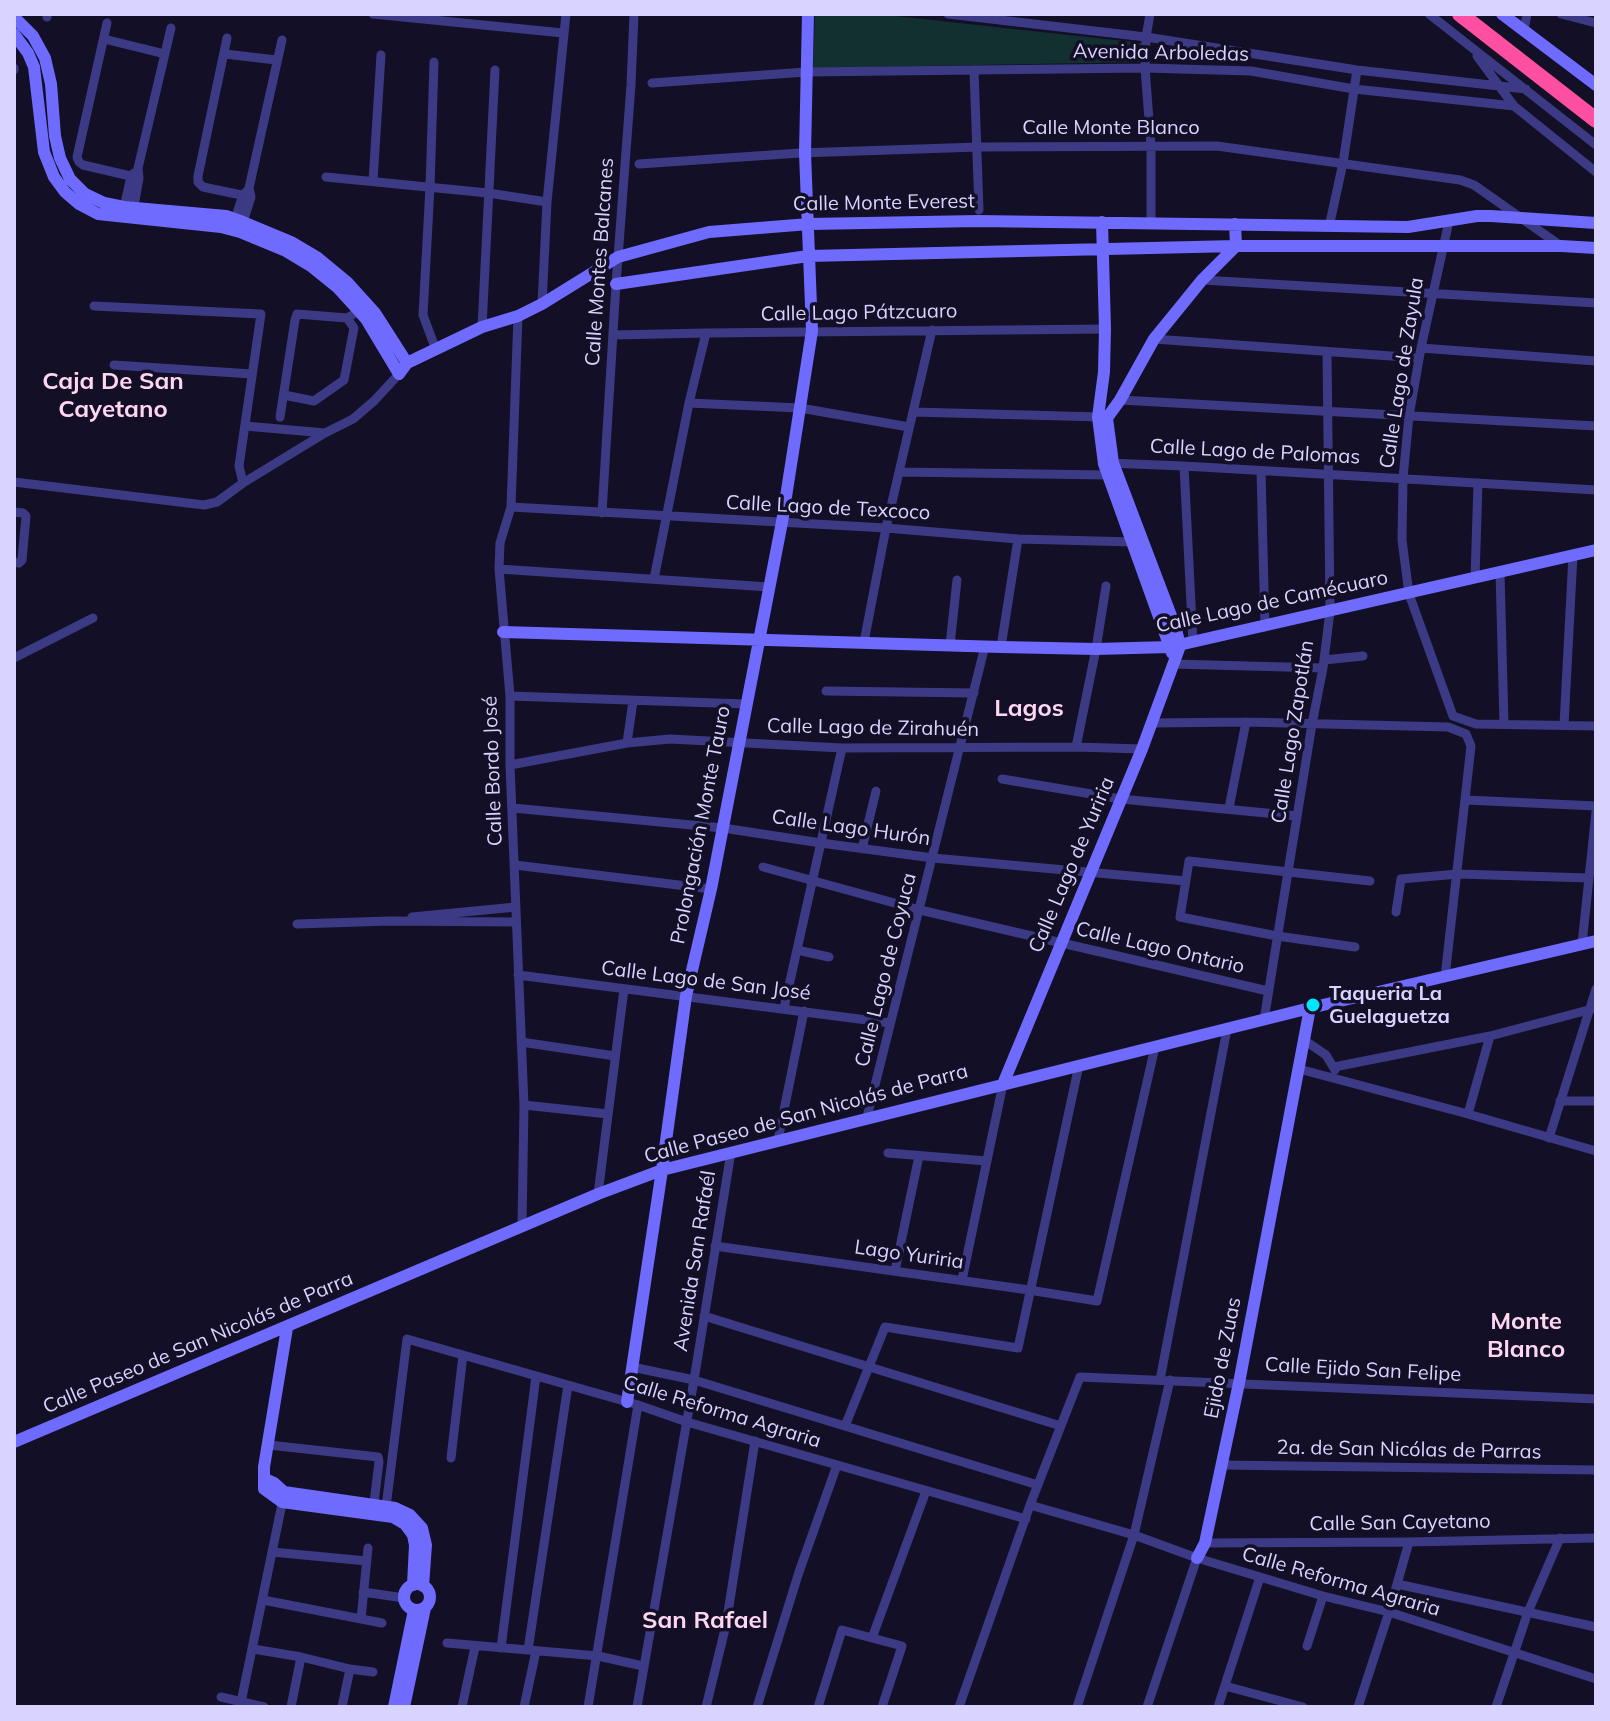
<!DOCTYPE html>
<meta charset="utf-8">
<style>
body{margin:0}
#map{position:relative;width:1610px;height:1721px;overflow:hidden;background:#130f26;font-family:Mulish,sans-serif}
canvas{display:block}
.frame{position:absolute;inset:0;border:16px solid #d9d4ff;pointer-events:none}
</style>
<div id="map">
<canvas width="1610" height="1721"></canvas>
<div class="frame"></div>
</div>
<script>
const context = document.querySelector('canvas').getContext('2d');
context.lineJoin = 'round';
function fill(path, color) {
  context.fillStyle = color;
  context.fill(path, 'evenodd');
}
function toPath(rows) {
  const path = new Path2D();
  for (const r of rows) {
    if (r.length === 3) {
      path.moveTo(r[0] + r[2], r[1]);
      path.arc(r[0], r[1], r[2], 0, 2 * Math.PI);
      continue;
    }
    path.moveTo(r[0], r[1]);
    for (let i = 2; i < r.length; i += 2) path.lineTo(r[i], r[i + 1]);
  }
  return path;
}
function trace(path, color, width, dash) {
  context.strokeStyle = color;
  context.lineWidth = width;
  context.lineCap = dash ? 'butt' : 'round';
  context.setLineDash(dash || []);
  context.stroke(path);
}
function label(font, color, halo, rows, align = 'center') {
  context.font = font + ' Mulish,sans-serif';
  context.lineWidth = 7;
  context.setLineDash([]);
  context.textBaseline = 'middle';
  context.strokeStyle = halo;
  context.fillStyle = color;
  for (const [text, x, y, turn = 0] of rows) {
    context.save();
    context.translate(x, y);
    context.rotate((+turn || 0) * Math.PI / 180);
    context.textAlign = isNaN(turn) ? turn : align;
    if (halo) context.strokeText(text, 0, 0);
    context.fillText(text, 0, 0);
    context.restore();
  }
}
fill(toPath([
 [815,14,877,14,1142,43,1143,62,813,68]
]), '#12302f');
trace(toPath([
 [373,14,563,33],
 [948,14,1146,37,1357,70,1526,89],
 [1150,14,1146,37,1145,68,1151,146,1151,223],
 [1429,14,1596,145],
 [1561,14,1596,23],
 [47,17,47,14],
 [107,23,77,157,79,162,83,165,139,178],
 [1524,30,1527,14],
 [227,38,198,176,198,182,203,187,251,197],
 [104,39,165,54],
 [225,54,276,60],
 [1477,56,1514,106,1596,172],
 [434,62,430,187,423,315,436,350],
 [14,68,14,70],
 [974,70,979,210],
 [652,83,806,72,1145,68,1251,71,1354,89,1514,106],
 [639,164,800,153,978,147,1217,146,1460,180,1474,185,1561,246],
 [326,177,488,193,547,202],
 [373,181,381,55],
 [133,212,139,178,138,168,171,28],
 [123,213,131,176,134,173],
 [1449,221,1421,348,1409,416,1403,478,1402,540,1409,594,1453,716],
 [233,225,243,195,247,191],
 [242,225,251,197,249,188,282,40],
 [1329,227,1343,163,1357,70],
 [1202,280,1596,303],
 [542,304,547,202,566,14],
 [94,306,261,314,239,466,243,483],
 [518,316,511,507,500,543,499,569,510,696,510,765,524,1105,522,1226],
 [482,327,495,70],
 [613,335,706,333,1105,329],
 [1154,339,1419,358],
 [1421,348,1596,361],
 [114,365,252,374],
 [284,395,314,401,344,380,354,328,347,318],
 [1120,400,1596,426],
 [689,403,800,408,909,427],
 [913,412,1101,417],
 [280,417,295,320,297,314,347,318,362,309],
 [245,426,325,433],
 [1108,463,1184,466,1596,490],
 [1184,466,1193,643],
 [1261,471,1265,627],
 [900,472,1107,475],
 [14,482,204,505,217,502,243,483,325,433,353,419,374,401,399,374],
 [511,507,886,528,1018,539,1134,542],
 [14,512,23,513,26,516,22,560,19,563,14,562],
 [602,513,616,284,631,85,634,14],
 [499,569,769,587],
 [1500,572,1504,724],
 [1475,578,1478,483],
 [654,579,689,403,706,333],
 [864,642,886,528,932,330],
 [950,645,957,580],
 [1001,647,1018,539],
 [14,658,93,618],
 [1324,660,1363,656],
 [1173,664,1323,668],
 [826,691,974,693],
 [510,696,746,704],
 [1453,716,1476,724,1596,726],
 [1151,723,1246,722,1448,727,1466,734],
 [1564,725,1573,555],
 [627,743,633,701],
 [1076,747,1096,649,1106,586],
 [510,765,627,743,670,739,842,748,1076,747,1142,749],
 [1002,779,1121,799,1297,816],
 [1466,800,1596,806],
 [513,808,723,828,821,843,933,858,1186,881],
 [1229,808,1246,722],
 [862,849,876,791],
 [515,865,711,889],
 [763,867,920,910,1268,991],
 [1396,912,1401,879,1458,874,1589,878],
 [412,917,516,907],
 [297,924,390,921,516,922],
 [1582,944,1596,812],
 [1355,947,1277,936,1180,917,1189,861,1370,881],
 [797,950,829,957],
 [518,975,890,1023],
 [1445,977,1471,746,1466,734],
 [784,1008,842,748],
 [1264,1020,1312,724,1323,668,1330,611,1327,352],
 [1304,1040,1326,1055,1335,1070],
 [521,1042,615,1056],
 [1334,1067,1490,1036,1596,1008],
 [1299,1069,1468,1114,1596,1151],
 [1560,1101,1596,1101],
 [524,1105,608,1114],
 [1468,1114,1490,1036],
 [867,1117,985,646],
 [1549,1138,1596,989],
 [778,1140,804,1011],
 [888,1153,987,1161],
 [598,1194,624,989],
 [715,1246,1029,1290,1097,1301,1155,1047],
 [895,1271,919,1156],
 [962,1280,1003,1084],
 [704,1316,1061,1426],
 [632,1367,694,1380,1038,1485],
 [1160,1380,1227,1029],
 [845,1426,885,1327,1018,1348,1079,1065],
 [269,1445,378,1457,379,1462,373,1511],
 [451,1458,463,1355],
 [1221,1465,1596,1470],
 [1030,1505,1134,1535,1197,1558,1323,1596,1389,1612,1596,1679],
 [386,1507,407,1339,638,1405,687,1422,1026,1519],
 [1205,1543,1409,1542,1596,1538],
 [272,1552,367,1561],
 [1397,1584,1596,1627],
 [363,1592,404,1598],
 [263,1600,382,1623],
 [361,1619,368,1548],
 [872,1638,926,1491],
 [447,1643,598,1656,643,1666],
 [1307,1646,1323,1596],
 [501,1648,536,1376],
 [253,1649,301,1657,350,1669,373,1672],
 [528,1650,568,1385],
 [1225,1686,1303,1707],
 [221,1697,264,1707],
 [240,1707,283,1499],
 [291,1707,301,1657],
 [342,1707,350,1669],
 [462,1707,475,1647],
 [524,1707,536,1651],
 [588,1707,638,1405],
 [637,1707,694,1380,731,1152],
 [706,1707,726,1625,755,1441],
 [757,1707,799,1572,837,1465],
 [818,1707,842,1630,902,1646,882,1707],
 [959,1707,1030,1505,1080,1377,1596,1399],
 [1077,1707,1134,1535,1170,1380],
 [1147,1707,1197,1558],
 [1218,1707,1260,1577],
 [1358,1707,1389,1612,1409,1542],
 [1496,1707,1528,1612,1560,1538]
]), '#3d3a85', 9);
trace(toPath([
 [1502,14,1596,85],
 [14,17,33,36,45,58,51,84,55,136,60,158,70,179,85,194,104,203,124,207,226,216,243,222,291,242,318,258,347,282,375,313,407,363],
 [14,34,28,53,34,67,44,152,54,177,65,192,79,204,98,214,221,227,240,232,286,251,311,266,337,287,359,311,366,319,399,374,407,363,482,327,518,316,542,304,618,257,709,232,809,224,978,221,1408,227,1477,216,1491,216,1596,223],
 [1102,222,1105,329,1104,372,1098,417,1104,464,1172,653],
 [616,284,808,256,1236,246,1561,246,1596,248],
 [503,632,1001,647,1096,649,1170,647,1596,550],
 [1003,1084,1142,749,1180,646,1176,629,1113,463,1107,418,1120,400,1154,339,1202,280,1236,246,1235,224],
 [287,1328,264,1467,264,1489,282,1502,393,1517,405,1524,413,1535,415,1545,413,1585],
 [627,1402,662,1170,686,996,711,889,782,522,812,331,805,153,808,14],
 [14,1442,598,1194,662,1170,1310,1008,1596,941],
 [265,1479,274,1483,284,1492,395,1508,410,1515,422,1528,426,1545,423,1586],
 [1197,1558,1205,1543,1239,1383,1310,1008],
 [417,1597,13],
 [394,1707,414,1610],
 [404,1707,425,1608]
]), '#6f6bff', 12);
trace(toPath([
 [1460,14,1596,120]
]), '#ff4fa3', 16);
for (const [x, y, r, color] of [
 [1313,1005,8,"#00e5ff"]
]) {
  const dot = new Path2D();
  dot.arc(x, y, r, 0, 2 * Math.PI);
  context.fillStyle = color;
  context.fill(dot);
  trace(dot, '#130f26', 3);
}
label('20px', '#d9d4ff', '#130f26', [
 ["Avenida Arboledas",1161,53,1],
 ["Calle Monte Blanco",1111,128],
 ["Calle Monte Everest",884,203,-1],
 ["Calle Montes Balcanes",600,262,-86],
 ["Calle Lago Pátzcuaro",859,313,-1],
 ["Calle Lago de Zayula",1402,373,-81],
 ["Calle Lago de Palomas",1255,452,3],
 ["Calle Lago de Texcoco",828,508,3],
 ["Calle Lago de Camécuaro",1272,602,-12],
 ["Calle Lago de Zirahuén",873,728,1],
 ["Calle Lago Zapotlán",1293,732,-81],
 ["Calle Bordo José",493,771,-92],
 ["Prolongación Monte Tauro",701,825,-79],
 ["Calle Lago Hurón",851,828,8],
 ["Calle Lago de Yuriria",1072,865,-67],
 ["Calle Lago Ontario",1160,948,13],
 ["Calle Lago de Coyuca",886,970,-76],
 ["Calle Lago de San José",706,981,7],
 ["Calle Paseo de San Nicolás de Parra",806,1114,-15],
 ["Lago Yuriria",909,1255,8],
 ["Avenida San Rafaél",695,1261,-81],
 ["Calle Paseo de San Nicolás de Parra",198,1343,-23],
 ["Ejido de Zuas",1223,1358,-79],
 ["Calle Ejido San Felipe",1363,1370,3],
 ["Calle Reforma Agraria",722,1412,17],
 ["2a. de San Nicólas de Parras",1409,1450,1],
 ["Calle San Cayetano",1400,1523,-1],
 ["Calle Reforma Agraria",1341,1582,16]
]);
label('bold 20px', '#d9d4ff', '#130f26', [
 ["Taqueria La",1329,994],
 ["Guelaguetza",1329,1017]
], 'left');
label('bold 24px', '#ffd6f0', '#130f26', [
 ["Caja De San",113,382],
 ["Cayetano",113,410],
 ["Lagos",1029,709],
 ["Monte",1526,1322],
 ["Blanco",1526,1350],
 ["San Rafael",705,1621]
]);
</script>
